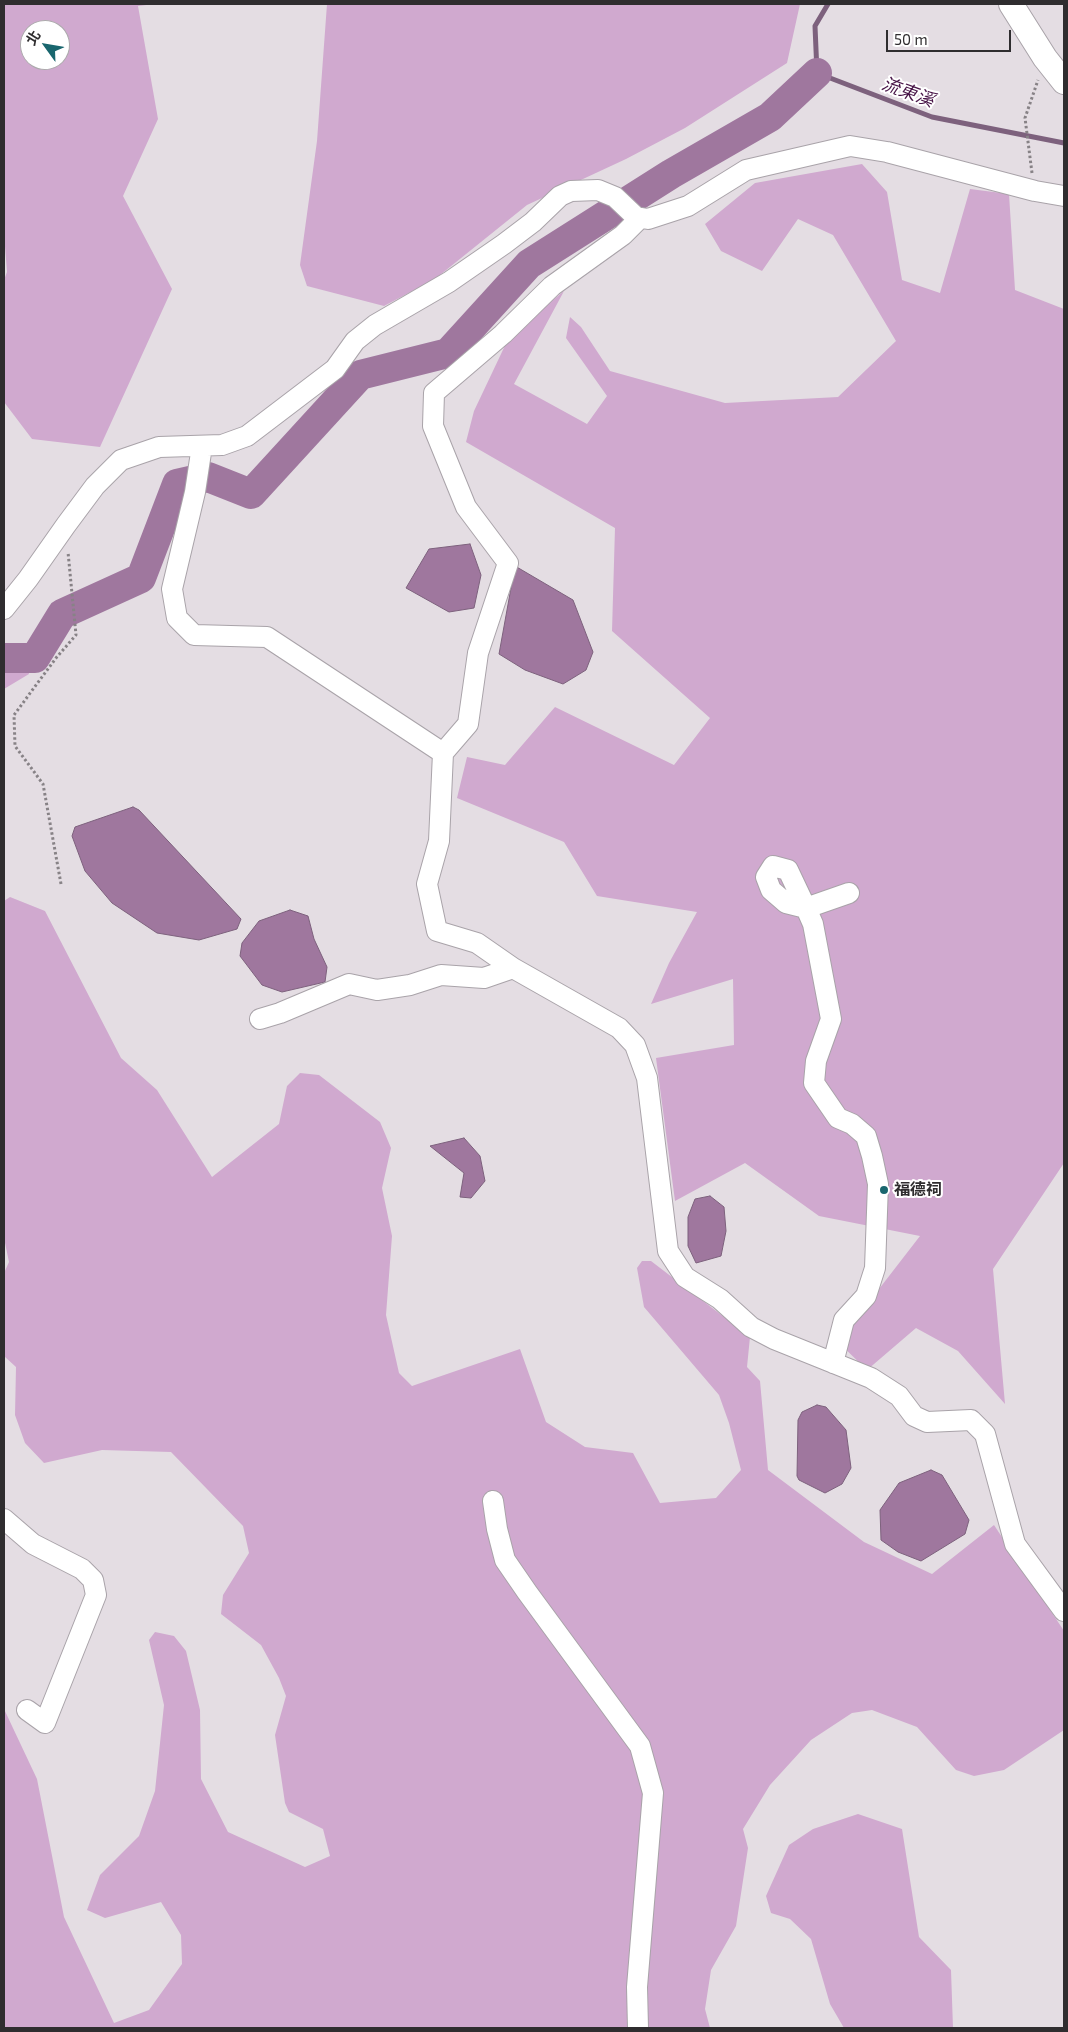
<!DOCTYPE html>
<meta charset="utf-8">
<style>
body{margin:0}
#map{position:relative;width:1068px;height:2032px;overflow:hidden;background:#e4dde3;font-family:"Exo 2","Noto Sans TC",sans-serif}
canvas{display:block}
.frame{position:absolute;inset:0;border:5px solid #2f2d2f;pointer-events:none}
.north{position:absolute;left:20px;top:20px;width:50px;height:50px;box-sizing:border-box;background:#fff;border:1px solid #acabac;border-radius:50%;rotate:302deg;font-size:14px;font-weight:700;line-height:20px;text-align:center;color:#2f2d2f}
.north::after{content:'';display:block;margin:auto;width:18px;height:22px;background:#19666e;clip-path:polygon(50% 0,100% 100%,50% 72%,0 100%)}
.scale{position:absolute;left:886px;top:30px;width:125px;height:22px;box-sizing:border-box;border:2px solid #2f2d2f;border-top:0;padding-left:6px;font-size:15px;line-height:18px;white-space:nowrap;color:#2f2d2f;-webkit-text-stroke:4px #fff;paint-order:stroke}
</style>
<div id="map">
<canvas width="1068" height="2032"></canvas>
<div class="frame"></div>
<div class="north">北</div>
<div class="scale">50 m</div>
</div>
<script>
const context = document.querySelector('canvas').getContext('2d');
context.lineJoin = 'round';
function fill(path, color) {
  context.fillStyle = color;
  context.fill(path, 'evenodd');
}
function toPath(rows) {
  const path = new Path2D();
  for (const r of rows) {
    path.moveTo(r[0], r[1]);
    for (let i = 2; i < r.length; i += 2) path.lineTo(r[i], r[i + 1]);
  }
  return path;
}
function trace(path, color, width, dash) {
  context.strokeStyle = color;
  context.lineWidth = width;
  context.lineCap = dash ? 'butt' : 'round';
  context.setLineDash(dash || []);
  context.stroke(path);
}
function label(font, color, halo, rows, align = 'center') {
  context.font = font + ' "Exo 2","Noto Sans TC",sans-serif';
  context.lineWidth = 4;
  context.setLineDash([]);
  context.textBaseline = 'middle';
  context.strokeStyle = halo;
  context.fillStyle = color;
  for (const [text, x, y, turn = 0] of rows) {
    context.save();
    context.translate(x, y);
    context.rotate((+turn || 0) * Math.PI / 180);
    context.textAlign = isNaN(turn) ? turn : align;
    if (halo) context.strokeText(text, 0, 0);
    context.fillText(text, 0, 0);
    context.restore();
  }
}
fill(toPath([
 [4,4,155,4,138,6,158,119,123,196,172,289,100,447,32,439,4,402,4,280,7,272,4,234],
 [30,30,60,30,60,60,30,60],
 [327,4,800,4,787,63,685,128,626,159,527,205,435,279,384,306,307,286,300,265,317,141],
 [862,164,887,192,902,280,940,293,970,189,1009,194,1015,290,1064,309,1064,1163,993,1269,1005,1404,958,1351,916,1328,867,1370,838,1342,920,1236,819,1216,745,1163,675,1201,656,1058,734,1045,733,979,651,1004,669,963,697,912,597,896,564,842,457,798,467,757,505,765,555,707,674,765,710,718,612,631,615,528,466,442,474,411,510,335,564,291,514,384,587,424,607,396,566,338,570,317,581,327,610,371,725,403,838,397,896,341,833,235,798,219,762,271,721,251,705,224,755,183],
 [4,661,27,663,29,674,4,689],
 [10,897,45,911,121,1058,157,1090,212,1177,279,1124,287,1086,300,1073,319,1075,380,1122,391,1148,382,1188,392,1236,386,1315,399,1373,412,1386,520,1349,546,1422,585,1447,633,1453,660,1503,716,1498,741,1470,729,1423,719,1395,644,1307,637,1268,642,1261,651,1261,750,1337,747,1367,760,1381,768,1470,864,1542,932,1574,994,1525,1064,1631,1064,1730,1004,1770,974,1776,956,1770,917,1727,872,1710,852,1713,811,1740,770,1785,743,1829,748,1848,736,1926,711,1970,705,2009,710,2028,4,2028,4,1709,37,1779,64,1917,114,2023,149,2010,182,1964,181,1935,161,1902,105,1918,87,1910,100,1875,139,1836,155,1791,164,1705,149,1640,155,1632,174,1636,186,1651,200,1710,201,1779,228,1832,305,1867,330,1856,323,1829,289,1812,285,1803,275,1735,286,1696,279,1678,261,1645,221,1614,223,1595,249,1553,243,1526,171,1452,102,1450,44,1463,25,1443,15,1415,16,1367,4,1356,4,1273,9,1262,4,1238,4,901],
 [858,1814,902,1829,919,1937,951,1970,953,2028,844,2028,830,2004,811,1939,790,1919,771,1913,766,1896,789,1845,813,1829]
]), '#d0a9cf');
const water = toPath([
 [470,544,481,575,474,608,449,612,406,588,429,549,470,544],
 [515,566,573,600,593,652,586,670,563,684,525,670,499,654,515,566],
 [133,807,139,810,241,919,237,929,199,940,157,933,112,903,85,871,72,836,75,827,133,807],
 [290,910,308,916,314,939,327,967,325,982,282,992,262,985,240,956,242,943,259,921,290,910],
 [464,1138,480,1156,485,1181,471,1198,460,1197,464,1173,430,1146,464,1138],
 [710,1196,724,1207,726,1231,721,1256,696,1263,688,1246,688,1217,695,1199,710,1196],
 [817,1405,826,1407,846,1430,851,1468,842,1484,825,1493,799,1480,797,1476,798,1420,802,1412,817,1405],
 [931,1470,942,1475,969,1520,965,1534,921,1561,898,1552,881,1540,880,1510,899,1483,931,1470]
]);
fill(water, '#9f779e');
trace(water, '#7d617d', 1);
trace(toPath([
 [828,4,815,26,817,73,932,117,1064,143]
]), '#7d617d', 5);
trace(toPath([
 [4,658,35,658,62,614,141,578,177,484,208,477,251,494,360,375,448,353,529,264,671,174,770,117,817,73]
]), '#9f779e', 30);
const minor = toPath([
 [640,218,623,235,552,286,503,334,434,393,433,426,466,507,508,563,478,653,468,724,443,753,439,841,427,884,437,931,477,943,513,968,619,1028,635,1045,647,1078,668,1251,685,1277,720,1299,751,1327,774,1339,871,1378,899,1396,914,1416,927,1422,971,1420,985,1434,1015,1544,1064,1611],
 [202,446,195,492,172,589,177,618,194,635,267,637,443,753],
 [4,609,28,579,66,525,95,486,121,460,159,447,222,445,247,436,335,369,355,341,375,325,449,282,504,244,533,222,560,196,571,191,598,190,615,197,636,217,648,219,688,206,746,170,850,146,887,152,1035,191,1064,196],
 [260,1019,280,1013,349,984,377,990,410,985,441,975,484,978,513,968],
 [833,1363,844,1320,866,1296,875,1268,878,1184,872,1156,866,1136,852,1124,838,1118,814,1083,816,1061,831,1019,813,924,806,908,788,870,773,866,766,877,771,890,786,903,806,908,849,893],
 [493,1501,497,1529,505,1560,527,1592,640,1746,653,1793,637,1987,638,2028],
 [4,1519,33,1544,82,1569,93,1580,96,1595,45,1723,27,1710]
]);
const tertiary = toPath([
 [1011,4,1045,58,1064,82]
]);
trace(minor, '#a9a3a9', 22);
trace(tertiary, '#a9a3a9', 26);
trace(toPath([
 [1032,173,1025,118,1038,80],
 [61,884,43,784,15,746,14,715,56,658,76,635,68,552]
]), '#878286', 3, [2.5, 2.5]);
trace(minor, '#fff', 20);
trace(tertiary, '#fff', 24);
for (const [x, y, r, color] of [
 [884,1190,5,"#19666e"]
]) {
  const dot = new Path2D();
  dot.arc(x, y, r, 0, 2 * Math.PI);
  context.fillStyle = color;
  context.fill(dot);
  trace(dot, '#fff', 2);
}
label('bold 16px', '#2f2d2f', '#fff', [
 ["福德祠",894,1190]
], 'left');
label('italic 18px', '#471447', '#fff', [
 ["流東溪",908,92,20]
]);
</script>
